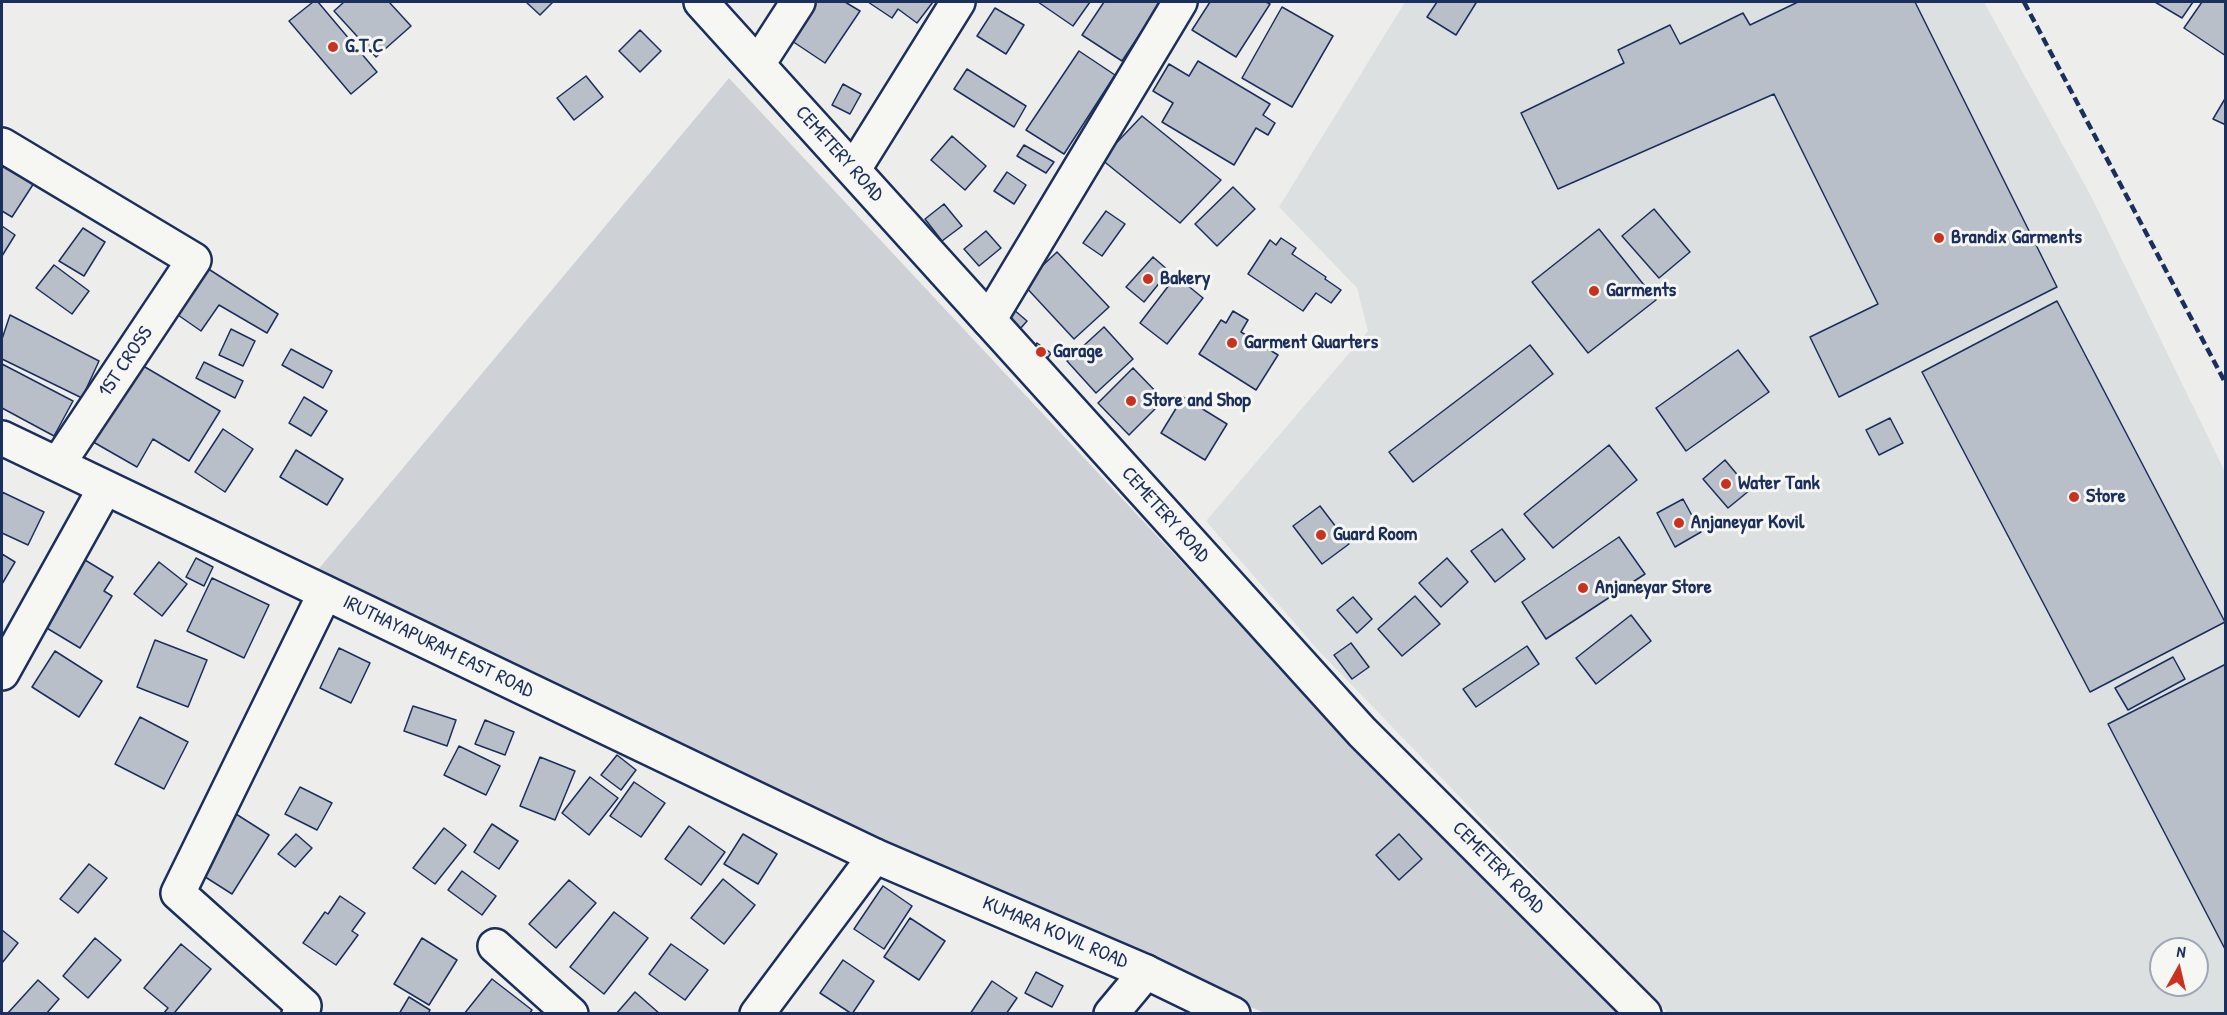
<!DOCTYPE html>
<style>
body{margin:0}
#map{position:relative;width:2227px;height:1015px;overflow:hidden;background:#edeeec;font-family:"Patrick Hand",sans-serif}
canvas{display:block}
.frame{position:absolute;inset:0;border:3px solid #1b2f5e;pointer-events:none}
.north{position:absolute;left:2149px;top:937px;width:60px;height:60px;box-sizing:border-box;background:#f6f6f2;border:2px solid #9ea6b7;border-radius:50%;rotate:8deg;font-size:16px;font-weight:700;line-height:24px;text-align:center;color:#1b2f5e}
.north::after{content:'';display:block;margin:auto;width:21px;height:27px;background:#c8321e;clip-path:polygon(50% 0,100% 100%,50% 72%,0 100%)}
</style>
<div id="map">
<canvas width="2227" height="1015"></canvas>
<div class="frame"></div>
<div class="north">N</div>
</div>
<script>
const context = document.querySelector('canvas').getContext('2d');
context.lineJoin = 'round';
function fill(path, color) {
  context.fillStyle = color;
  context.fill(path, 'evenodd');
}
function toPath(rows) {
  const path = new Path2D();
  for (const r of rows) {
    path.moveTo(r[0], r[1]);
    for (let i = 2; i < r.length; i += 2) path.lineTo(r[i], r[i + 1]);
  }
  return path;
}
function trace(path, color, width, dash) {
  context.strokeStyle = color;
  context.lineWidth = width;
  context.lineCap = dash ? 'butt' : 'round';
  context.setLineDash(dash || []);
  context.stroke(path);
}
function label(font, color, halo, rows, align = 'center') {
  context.font = font + ' "Patrick Hand",sans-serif';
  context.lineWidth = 6;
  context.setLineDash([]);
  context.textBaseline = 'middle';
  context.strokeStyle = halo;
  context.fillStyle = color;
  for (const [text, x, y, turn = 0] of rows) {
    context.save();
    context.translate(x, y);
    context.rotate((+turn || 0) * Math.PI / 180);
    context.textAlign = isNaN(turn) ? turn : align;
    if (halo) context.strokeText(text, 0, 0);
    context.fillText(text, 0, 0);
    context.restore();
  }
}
fill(toPath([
 [1405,2,1984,2,2091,196,2225,472,2225,1013,1668,1013,1318,650,1206,521,1368,331,1357,288,1279,207],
 [2161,949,2197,949,2197,985,2161,985]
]), '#dde0e1');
fill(toPath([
 [729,78,1287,675,1626,1013,1264,1013,880,842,316,572]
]), '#ced2d7');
const building = toPath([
 [313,2,318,2,377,72,351,94,289,21,313,2],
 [344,2,389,2,411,26,376,57,334,11,344,2],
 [526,2,553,2,540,15,526,2],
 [815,2,845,2,860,11,825,63,789,39,815,2],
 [868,2,933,2,917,23,898,9,892,18,868,2],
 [1038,2,1090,2,1073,26,1038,2],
 [1104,2,1161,2,1122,61,1082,35,1104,2],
 [1210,2,1266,2,1270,4,1236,57,1192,30,1210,2],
 [1437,2,1474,2,1476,3,1456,35,1427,17,1437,2],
 [1798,2,1915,2,2057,287,1839,397,1810,337,1878,304,1774,94,1558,189,1521,113,1624,63,1618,50,1670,25,1680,44,1743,13,1750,25,1798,2],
 [2155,2,2193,2,2182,18,2155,2],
 [2202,2,2226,2,2226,56,2184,28,2202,2],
 [1282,7,1333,36,1292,107,1242,78,1282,7],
 [995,8,1024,25,1006,54,977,36,995,8],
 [640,30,661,51,640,72,619,51,640,30],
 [1079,51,1115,75,1064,154,1026,130,1079,51],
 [1198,61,1270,104,1263,115,1275,123,1268,135,1256,128,1234,165,1162,122,1173,103,1153,91,1169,64,1189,76,1198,61],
 [967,69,1026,106,1014,127,954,89,967,69],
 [586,76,603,97,574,120,557,98,586,76],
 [843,84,861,94,850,114,832,105,843,84],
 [2226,97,2226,125,2213,119,2226,97],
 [1142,116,1221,180,1180,223,1101,159,1142,116],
 [952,136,986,166,965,190,931,160,952,136],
 [1024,145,1054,162,1046,173,1017,156,1024,145],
 [2,163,34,183,12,217,2,211,2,163],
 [1007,172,1026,185,1014,204,994,191,1007,172],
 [1233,187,1255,209,1217,246,1195,224,1233,187],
 [944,204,962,226,942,241,925,219,944,204],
 [1654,209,1690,252,1659,278,1622,236,1654,209],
 [1106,211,1125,224,1102,256,1083,243,1106,211],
 [2,226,15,235,2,256,2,226],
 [83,228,105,242,84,276,59,261,83,228],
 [1599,229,1656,300,1588,353,1532,282,1599,229],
 [986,231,1001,248,979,266,964,249,986,231],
 [1281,238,1296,248,1292,254,1326,277,1325,279,1341,290,1331,303,1316,293,1303,311,1248,274,1270,240,1276,245,1281,238],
 [1057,252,1109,307,1074,339,1023,284,1057,252],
 [1153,257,1169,271,1144,302,1126,287,1153,257],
 [54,265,89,291,72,314,36,288,54,265],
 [207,268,278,314,267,333,219,305,201,331,178,315,207,268],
 [1176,276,1203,298,1167,344,1140,323,1176,276],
 [2057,301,2225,622,2090,692,1922,372,2057,301],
 [1013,309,1027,321,1020,329,1006,316,1013,309],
 [1233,311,1248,320,1241,332,1278,355,1256,390,1199,354,1221,320,1226,323,1233,311],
 [10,315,99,361,82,398,2,359,2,339,10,315],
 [1104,327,1133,359,1096,393,1067,361,1104,327],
 [231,329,255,341,243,366,219,355,231,329],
 [1037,343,1051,353,1045,362,1031,352,1037,343],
 [1530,345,1553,374,1413,482,1389,452,1530,345],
 [291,349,332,371,323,388,282,365,291,349],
 [1738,350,1769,392,1686,451,1656,408,1738,350],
 [133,360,220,411,189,461,153,439,137,467,88,439,133,360],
 [204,362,243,381,235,398,196,378,204,362],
 [2,364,73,401,54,436,2,408,2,364],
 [1133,368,1164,400,1129,435,1098,403,1133,368],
 [304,397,327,411,311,436,289,423,304,397],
 [1183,397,1227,424,1205,460,1161,433,1183,397],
 [1890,418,1903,443,1879,455,1866,430,1890,418],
 [223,429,253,449,225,492,195,472,223,429],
 [1609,445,1637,480,1553,548,1524,514,1609,445],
 [296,450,343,479,327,505,280,477,296,450],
 [1725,460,1750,490,1728,508,1703,479,1725,460],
 [2,492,44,512,28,545,2,533,2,492],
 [1683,499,1701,532,1675,547,1657,513,1683,499],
 [1320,506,1349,544,1322,564,1293,526,1320,506],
 [1502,529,1525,559,1495,582,1471,551,1502,529],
 [1619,537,1645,574,1546,639,1522,602,1619,537],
 [2,554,15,562,2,584,2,554],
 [196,558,213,567,204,586,186,577,196,558],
 [1447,558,1468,582,1441,607,1419,583,1447,558],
 [85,560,113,577,104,591,112,596,80,648,45,627,85,560],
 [159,562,187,584,162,616,134,594,159,562],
 [212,578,269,605,244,658,187,631,212,578],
 [1415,596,1440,624,1402,656,1378,629,1415,596],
 [1353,597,1372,619,1357,633,1337,610,1353,597],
 [1631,615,1651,641,1596,684,1576,658,1631,615],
 [155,640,207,660,188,707,137,687,155,640],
 [1351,643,1369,667,1352,679,1334,655,1351,643],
 [1527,646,1539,664,1476,707,1463,689,1527,646],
 [339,648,370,663,351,703,320,688,339,648],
 [55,651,102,681,79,717,32,687,55,651],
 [2173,657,2185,679,2128,710,2115,688,2173,657],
 [2226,664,2226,951,2108,724,2226,664],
 [413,706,456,720,447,746,404,731,413,706],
 [140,717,188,742,164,789,115,764,140,717],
 [485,720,514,732,505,755,475,744,485,720],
 [459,746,500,766,486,795,444,775,459,746],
 [617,755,636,770,621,790,601,775,617,755],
 [540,757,575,771,555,820,520,806,540,757],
 [590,777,618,798,589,835,562,813,590,777],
 [634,782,665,803,641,837,610,816,634,782],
 [300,787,332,803,317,830,285,814,300,787],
 [236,814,269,835,232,894,199,873,236,814],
 [492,824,518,841,499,869,474,852,492,824],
 [689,826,725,852,701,885,665,859,689,826],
 [444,828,466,845,435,884,413,868,444,828],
 [296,834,312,848,295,867,278,854,296,834],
 [743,834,777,854,758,884,724,864,743,834],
 [1399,834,1422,859,1399,880,1376,855,1399,834],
 [89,864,107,878,78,913,60,899,89,864],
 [462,871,496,896,482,915,448,890,462,871],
 [723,879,755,905,724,944,691,918,723,879],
 [569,880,596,903,556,948,529,924,569,880],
 [883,886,912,906,884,949,854,929,883,886],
 [340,896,365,913,352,931,358,935,336,965,303,943,325,912,328,914,340,896],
 [614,912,648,938,604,994,570,967,614,912],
 [910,918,945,941,919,980,884,957,910,918],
 [2,930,18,943,2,963,2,930],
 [95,938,121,960,88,998,63,976,95,938],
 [422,938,457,960,429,1005,394,984,422,938],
 [181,944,211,969,175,1012,178,1014,163,1014,168,1008,144,988,181,944],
 [671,944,708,970,685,1000,649,974,671,944],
 [843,960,874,981,852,1014,820,993,843,960],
 [1036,972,1063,986,1052,1007,1025,993,1036,972],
 [492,979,532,1010,529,1014,464,1014,492,979],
 [38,980,59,999,46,1014,7,1014,38,980],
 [992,981,1017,998,1006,1014,970,1014,992,981],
 [635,992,660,1014,616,1014,635,992],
 [409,997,430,1010,428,1014,399,1014,409,997]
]);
fill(building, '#b9bfc8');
trace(building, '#1b2f5e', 1.5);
const minor = toPath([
 [758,64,798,2],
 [2,145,194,260,58,464],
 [854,169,958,2],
 [989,320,1180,2],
 [2,673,105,488],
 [495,946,571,1014],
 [299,1014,304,1006,178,893,325,593],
 [757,1014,875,856],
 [1111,1014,1146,972]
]);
const secondary = toPath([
 [701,2,1362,732,1644,1014],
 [2,438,875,856,1146,972,1233,1014]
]);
trace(minor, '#1b2f5e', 38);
trace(secondary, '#1b2f5e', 38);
trace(minor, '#f6f6f2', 33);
trace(secondary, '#f6f6f2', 33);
trace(toPath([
 [2024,2,2226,384]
]), '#1b2f5e', 4.5, [9, 4.5]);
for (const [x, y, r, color] of [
 [333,47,6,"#c8321e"],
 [1939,238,6,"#c8321e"],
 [1148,279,6,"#c8321e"],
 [1594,291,6,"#c8321e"],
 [1232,343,6,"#c8321e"],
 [1041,352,6,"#c8321e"],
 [1131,401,6,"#c8321e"],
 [1726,484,6,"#c8321e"],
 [2074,497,6,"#c8321e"],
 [1679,523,6,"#c8321e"],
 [1321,535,6,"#c8321e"],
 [1583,588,6,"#c8321e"]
]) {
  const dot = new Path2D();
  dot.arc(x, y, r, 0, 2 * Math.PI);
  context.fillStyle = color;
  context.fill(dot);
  trace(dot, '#f6f6f2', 2);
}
label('bold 20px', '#1b2f5e', '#f6f6f2', [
 ["G.T.C",345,47],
 ["Brandix Garments",1951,238],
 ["Bakery",1160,279],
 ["Garments",1606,291],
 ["Garment Quarters",1244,343],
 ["Garage",1053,352],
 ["Store and Shop",1143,401],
 ["Water Tank",1738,484],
 ["Store",2086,497],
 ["Anjaneyar Kovil",1691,523],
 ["Guard Room",1333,535],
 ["Anjaneyar Store",1595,588]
], 'left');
label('20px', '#1b2f5e', '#f6f6f2', [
 ["CEMETERY ROAD",839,154,48],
 ["1ST CROSS",126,362,-56],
 ["CEMETERY ROAD",1165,515,48],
 ["IRUTHAYAPURAM EAST ROAD",438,647,26],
 ["CEMETERY ROAD",1498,868,45],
 ["KUMARA KOVIL ROAD",1055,933,23]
]);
</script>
